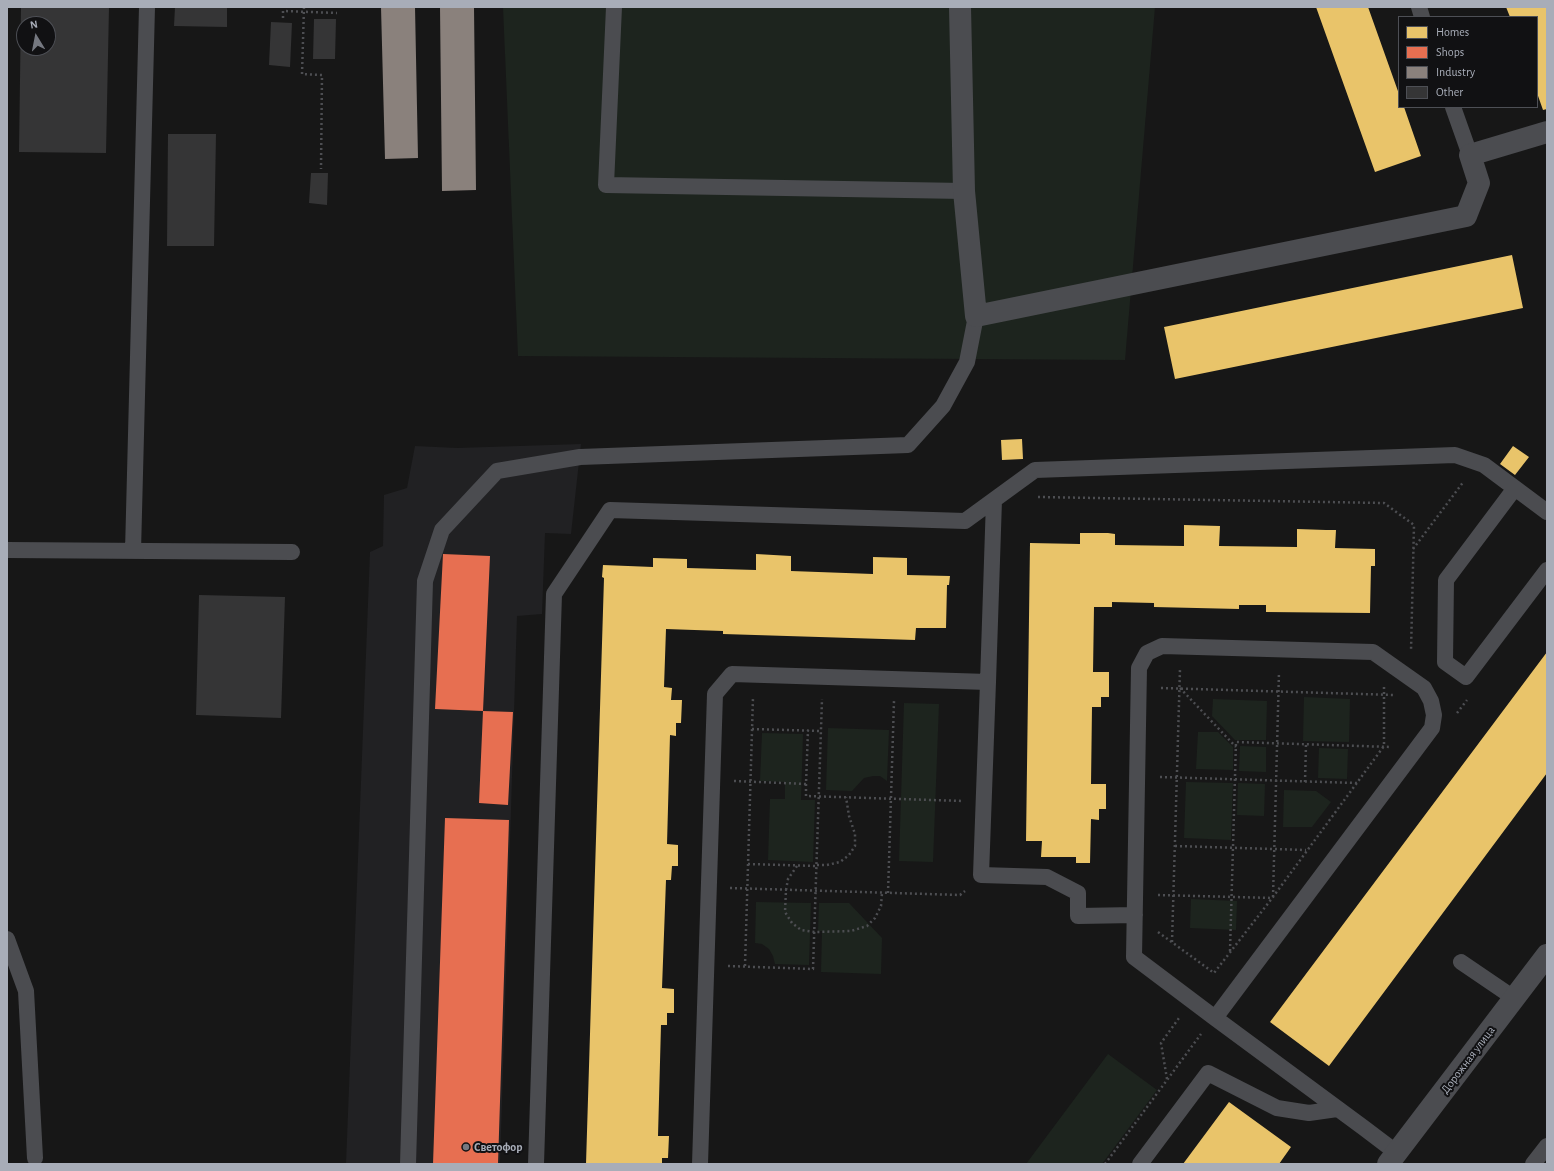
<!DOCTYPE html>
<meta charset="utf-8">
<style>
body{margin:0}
#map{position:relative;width:1554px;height:1171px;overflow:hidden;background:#171717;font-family:"Alegreya Sans",sans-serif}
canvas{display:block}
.frame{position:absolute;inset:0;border:8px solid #a8adb8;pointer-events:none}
.legend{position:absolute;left:1398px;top:16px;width:140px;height:92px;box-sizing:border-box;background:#111113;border:1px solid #4d4f55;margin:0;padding:5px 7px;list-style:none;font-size:12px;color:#a8adb8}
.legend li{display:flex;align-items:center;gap:8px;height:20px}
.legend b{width:20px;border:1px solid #4d4f55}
.north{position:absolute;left:16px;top:16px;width:40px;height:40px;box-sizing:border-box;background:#111113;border:1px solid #4d4f55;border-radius:50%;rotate:350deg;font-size:11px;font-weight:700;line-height:16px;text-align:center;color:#a8adb8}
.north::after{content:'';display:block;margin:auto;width:14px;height:18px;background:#757880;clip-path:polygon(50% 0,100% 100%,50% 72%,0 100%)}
</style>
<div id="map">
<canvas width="1554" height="1171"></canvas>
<div class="frame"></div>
<ul class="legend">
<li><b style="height:11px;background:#e9c46a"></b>Homes</li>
<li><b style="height:11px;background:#e76f51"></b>Shops</li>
<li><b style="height:11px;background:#8a817c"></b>Industry</li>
<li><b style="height:11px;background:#353536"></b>Other</li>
</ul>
<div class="north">N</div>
</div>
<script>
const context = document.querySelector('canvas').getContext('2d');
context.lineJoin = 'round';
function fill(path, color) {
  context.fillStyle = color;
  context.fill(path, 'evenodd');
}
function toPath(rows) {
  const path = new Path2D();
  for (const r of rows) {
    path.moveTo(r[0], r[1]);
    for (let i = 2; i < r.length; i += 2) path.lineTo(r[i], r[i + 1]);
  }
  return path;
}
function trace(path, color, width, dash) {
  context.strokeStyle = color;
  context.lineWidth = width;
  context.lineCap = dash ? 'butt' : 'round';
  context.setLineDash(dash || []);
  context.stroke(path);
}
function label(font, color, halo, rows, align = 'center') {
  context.font = font + ' "Alegreya Sans",sans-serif';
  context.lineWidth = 4;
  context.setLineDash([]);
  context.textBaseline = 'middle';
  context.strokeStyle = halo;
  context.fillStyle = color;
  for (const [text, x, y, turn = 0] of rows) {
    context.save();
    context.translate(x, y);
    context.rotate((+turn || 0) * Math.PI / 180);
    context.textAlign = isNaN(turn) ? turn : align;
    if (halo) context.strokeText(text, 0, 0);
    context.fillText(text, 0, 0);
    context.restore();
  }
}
fill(toPath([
 [581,444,571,534,545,533,542,614,517,616,500,1164,346,1164,370,552,383,546,384,495,407,488,415,446,457,448]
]), '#212123');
fill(toPath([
 [503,7,1155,7,1125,360,518,356],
 [1304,697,1350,699,1349,742,1303,741],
 [1213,699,1267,701,1266,740,1235,740,1212,716],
 [904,703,939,704,933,862,899,861],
 [828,728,889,730,887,781,880,776,873,776,864,778,852,791,826,790],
 [1198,732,1218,732,1233,747,1233,770,1196,769],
 [762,733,803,734,801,800,815,800,813,862,768,860,770,799,785,799,785,782,760,781],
 [1240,746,1266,747,1266,772,1239,771],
 [1319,748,1348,749,1347,779,1318,778],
 [1186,782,1233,783,1231,840,1184,838],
 [1238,783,1265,784,1264,816,1237,815],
 [1284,790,1316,791,1331,802,1312,827,1283,827],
 [1191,899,1237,901,1236,930,1190,928],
 [756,902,811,903,809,965,775,964,773,956,769,949,762,944,755,943],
 [819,903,849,903,882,938,881,974,821,972,822,931,818,931],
 [1108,1054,1157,1090,1102,1164,1026,1164]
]), '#1d241e');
fill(toPath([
 [1316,7,1368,7,1399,94,1399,107,1404,107,1421,156,1375,172],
 [1506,7,1547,7,1547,109,1543,110,1537,93,1537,17,1510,17],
 [1512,255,1523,308,1175,379,1164,327],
 [1022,439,1023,459,1002,460,1001,440],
 [1513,446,1529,457,1515,475,1500,464],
 [1184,525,1220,526,1219,546,1297,547,1297,529,1326,530,1336,530,1335,548,1375,549,1375,566,1371,566,1370,613,1266,612,1266,605,1239,605,1239,609,1154,607,1154,603,1112,602,1112,607,1094,607,1093,672,1109,672,1109,697,1101,697,1101,707,1092,707,1091,784,1106,784,1106,809,1099,809,1099,820,1091,819,1090,863,1076,863,1076,857,1041,857,1042,841,1026,841,1030,543,1080,544,1080,533,1108,533,1115,534,1115,545,1184,546],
 [756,554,791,556,791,571,873,574,873,557,907,558,907,575,950,576,949,585,947,585,946,628,916,628,915,640,723,634,723,631,666,629,664,687,672,688,671,700,682,700,681,723,676,723,676,736,670,735,667,844,678,845,678,866,672,866,671,880,666,880,662,988,674,989,674,1013,667,1013,667,1025,661,1025,658,1136,669,1136,668,1158,662,1158,662,1164,586,1164,604,578,602,577,603,565,653,567,653,558,687,559,687,568,756,570],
 [1547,652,1547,773,1329,1066,1270,1022],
 [1229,1102,1291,1147,1279,1164,1183,1164]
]), '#e9c46a');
fill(toPath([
 [443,554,490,556,483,711,435,709],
 [483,711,513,712,508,805,479,803],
 [445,818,509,820,498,1164,433,1164]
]), '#e76f51');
fill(toPath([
 [381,7,415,7,418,158,385,159],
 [440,7,474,7,476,190,442,191]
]), '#8a817c');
fill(toPath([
 [21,7,109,7,106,153,19,152],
 [24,24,48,24,48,48,24,48],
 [175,7,227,7,227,27,174,26],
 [314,19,336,19,335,59,313,59],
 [271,22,292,23,290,67,269,65],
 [168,134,216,134,214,246,167,246],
 [311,173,328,173,327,205,309,203],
 [199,595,285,597,281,718,196,715]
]), '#353536');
trace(toPath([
 [304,7,302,74,322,75,321,169],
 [283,18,283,11,337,13],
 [1038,497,1384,503,1414,525,1411,651],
 [1413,549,1464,481],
 [1161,688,1394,695],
 [1180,688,1236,747],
 [1457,713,1467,700],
 [752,729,821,731],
 [1160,777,1357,783],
 [734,781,806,784,808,730],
 [1305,782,1306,744],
 [806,784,806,796,963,801],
 [1175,846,1306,850],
 [748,864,817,866],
 [817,865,827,865,840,862,849,855,855,846,855,834,849,816,846,797],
 [797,866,788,879,786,890,785,912,792,923,801,930,815,932,851,931,867,926,875,918,881,906,882,893],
 [730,888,960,895,965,891],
 [888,893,894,701],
 [1158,895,1273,898],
 [1273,897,1279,672],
 [1158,932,1214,973,1273,897,1384,746,1384,687],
 [1172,942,1180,669],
 [1230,951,1236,742,1391,747],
 [728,966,813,969,822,699],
 [745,966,753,697],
 [1167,1079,1161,1043,1179,1018],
 [1105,1164,1201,1034]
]), '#4d4e52', 2.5, [2, 3]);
trace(toPath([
 [614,7,606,185,964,191],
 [1419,7,1422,17],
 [1453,107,1470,155],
 [1515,488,1446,580,1445,662,1466,677,1547,570],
 [7,550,292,552],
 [133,551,147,7],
 [988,682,981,875,1047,877,1078,893,1078,916,1135,915],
 [7,939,26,991,35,1158],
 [1461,962,1514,998],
 [1215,1018,1432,728,1434,715,1431,701,1424,688,1373,652,1162,646,1147,653,1139,668,1134,957,1215,1018,1364,1128,1397,1153],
 [408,1164,425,581,442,530,497,471,580,457,908,445,943,406,967,362,976,316],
 [536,1164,554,594,610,510,965,521,1035,470,1455,455,1484,465,1547,512],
 [700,1164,715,694,732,674,988,682,994,500],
 [1140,1164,1208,1073,1277,1108,1309,1113,1337,1109],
 [1533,1164,1547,1146]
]), '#4b4c50', 16);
trace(toPath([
 [960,7,964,191,976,316,1466,216,1479,183,1470,155,1547,132]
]), '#4b4c50', 22);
trace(toPath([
 [1388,1164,1547,955]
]), '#4b4c50', 22);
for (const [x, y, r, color] of [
 [466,1147,4,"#757880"]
]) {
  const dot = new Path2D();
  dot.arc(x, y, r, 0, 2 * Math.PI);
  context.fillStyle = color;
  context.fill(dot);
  trace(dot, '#111113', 1.5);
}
label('12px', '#a8adb8', '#111113', [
 ["Дорожная улица",1468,1060,-53]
]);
label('bold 12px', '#a8adb8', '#111113', [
 ["Светофор",474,1147]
], 'left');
</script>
